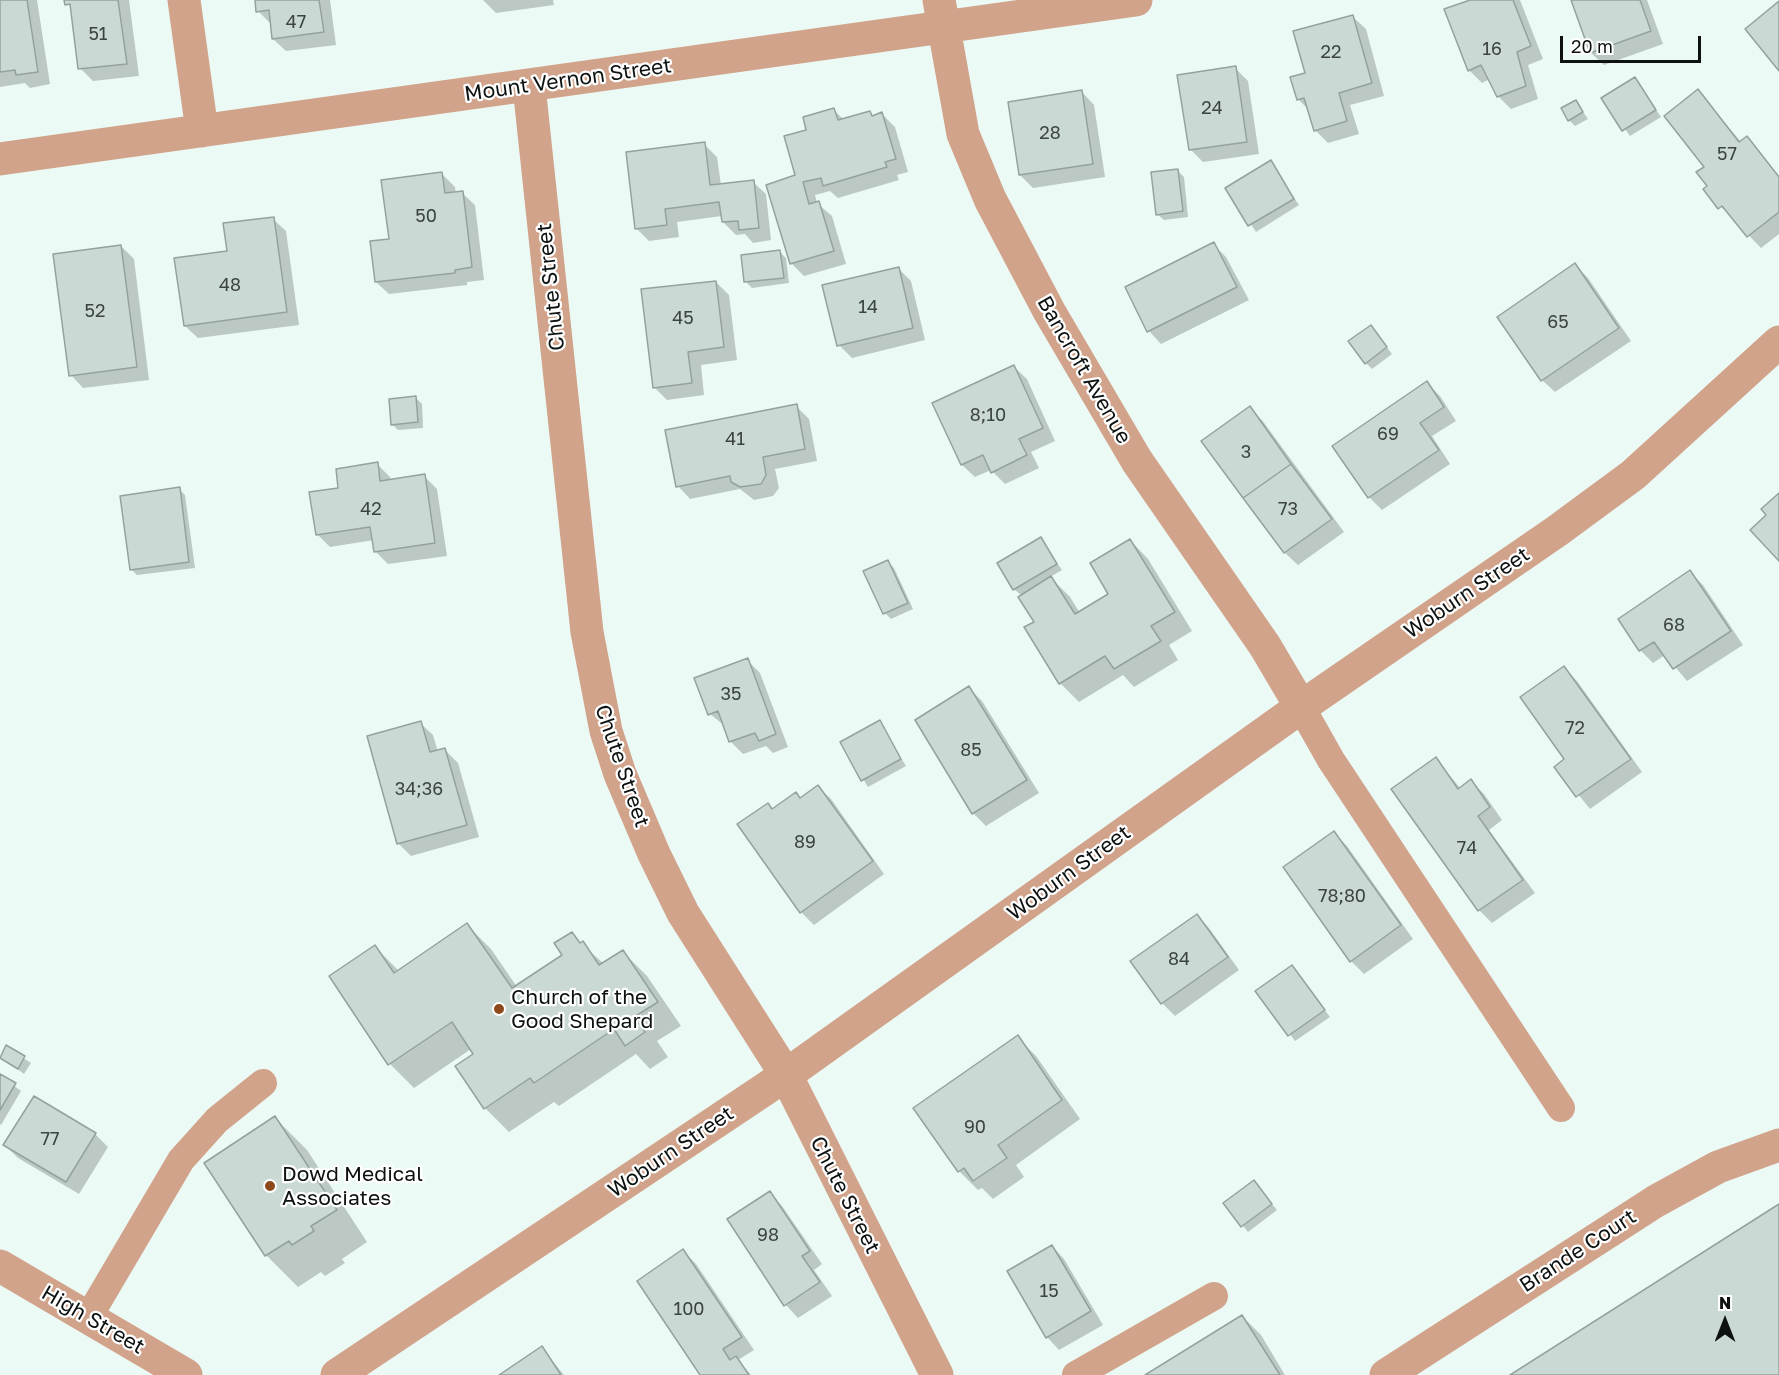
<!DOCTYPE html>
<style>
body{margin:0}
#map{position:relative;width:1779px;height:1375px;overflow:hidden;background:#ecfaf6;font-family:"Golos Text",sans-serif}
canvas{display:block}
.north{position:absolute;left:1695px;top:1291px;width:60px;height:60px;-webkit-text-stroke:4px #fff;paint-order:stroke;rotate:0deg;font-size:16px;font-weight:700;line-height:24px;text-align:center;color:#0d1211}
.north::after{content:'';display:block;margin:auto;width:21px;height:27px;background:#0d1211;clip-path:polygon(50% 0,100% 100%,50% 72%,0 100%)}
.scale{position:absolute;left:1560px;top:36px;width:141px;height:27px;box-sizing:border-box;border:3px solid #0d1211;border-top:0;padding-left:8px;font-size:18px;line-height:21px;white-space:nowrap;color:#0d1211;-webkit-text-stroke:4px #fff;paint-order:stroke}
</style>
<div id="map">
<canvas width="1779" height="1375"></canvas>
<div class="north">N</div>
<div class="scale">20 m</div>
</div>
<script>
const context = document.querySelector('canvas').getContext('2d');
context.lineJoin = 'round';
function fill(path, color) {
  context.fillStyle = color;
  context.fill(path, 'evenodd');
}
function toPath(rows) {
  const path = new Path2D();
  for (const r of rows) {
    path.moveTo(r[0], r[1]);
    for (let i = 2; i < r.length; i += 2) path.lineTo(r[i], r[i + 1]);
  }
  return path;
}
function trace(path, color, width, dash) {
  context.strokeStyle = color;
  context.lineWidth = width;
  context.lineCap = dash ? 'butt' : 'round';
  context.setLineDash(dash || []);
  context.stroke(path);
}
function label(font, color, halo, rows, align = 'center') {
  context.font = font + ' "Golos Text",sans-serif';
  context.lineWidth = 4.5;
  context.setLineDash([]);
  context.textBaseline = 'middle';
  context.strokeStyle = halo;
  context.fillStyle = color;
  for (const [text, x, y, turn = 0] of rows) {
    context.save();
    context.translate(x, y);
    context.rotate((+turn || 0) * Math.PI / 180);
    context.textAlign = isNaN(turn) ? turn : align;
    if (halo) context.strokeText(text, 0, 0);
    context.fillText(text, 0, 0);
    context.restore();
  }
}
fill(toPath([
 [0,0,37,0,50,84,30,88,25,83,0,87],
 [66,0,129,0,139,76,93,81,80,68,72,10],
 [256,0,330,0,336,45,286,51,273,39,271,24,258,11],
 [483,0,553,0,554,5,496,13],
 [1474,0,1520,0,1543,59,1528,65,1538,99,1511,109,1498,96,1490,79,1482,83,1469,70],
 [1572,0,1647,0,1663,44,1604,65,1591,53],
 [1353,17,1366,29,1384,96,1350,105,1359,134,1328,143,1315,130,1309,110,1298,99,1307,74],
 [1235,68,1248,81,1259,154,1203,162,1190,149],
 [1635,79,1661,117,1630,136,1604,99],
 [1698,91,1741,142,1747,138,1779,176,1779,234,1761,248,1705,190,1709,187],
 [1082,92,1094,105,1105,177,1033,188,1020,175],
 [1576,102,1588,119,1575,126,1569,120],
 [833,109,844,120,869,113,874,117,882,114,895,127,908,172,897,175,899,180,838,198,830,191,815,195,817,203,832,216,846,264,804,276,791,263,797,176,808,131],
 [704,144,717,157,721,185,753,182,766,194,771,240,753,243,745,234,736,235,723,222,722,216,677,222,679,237,649,241,636,228],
 [1270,162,1299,205,1256,232,1227,188],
 [1178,171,1184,177,1188,217,1164,220,1157,214],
 [442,174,455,187,456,194,462,193,475,205,484,280,467,282,467,285,389,294,376,282,391,240],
 [273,219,286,231,299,325,198,338,185,326,228,252],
 [1213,244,1226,257,1249,300,1161,344,1149,331],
 [121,246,134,259,149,380,83,388,71,375],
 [780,252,786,258,789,283,752,288,746,282],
 [1575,265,1588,278,1631,341,1555,392,1542,380],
 [898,268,911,281,925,340,852,358,839,345],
 [716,282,729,295,737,360,701,365,704,395,667,400,654,387],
 [1376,333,1392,354,1372,369,1366,363],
 [1014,367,1027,379,1055,441,1031,452,1039,468,1005,484,991,470,975,477,962,465,934,403],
 [1427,383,1440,396,1456,421,1432,436,1450,464,1382,510,1369,497,1334,446],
 [416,398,422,404,423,428,398,430,392,424],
 [796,406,809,419,817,461,775,469,779,488,773,496,754,500,740,489,690,499,678,486],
 [1249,408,1262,420,1344,532,1298,565,1285,553,1203,441],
 [377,464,390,477,391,481,424,476,437,489,447,556,388,564,375,551,374,540,330,547,317,534,340,490],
 [179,489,185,495,195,568,137,575,131,569],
 [1041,539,1062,570,1050,577,1070,597,1080,613,1110,594,1130,540,1148,559,1192,631,1169,645,1178,660,1134,687,1123,675,1079,702,1060,683,1036,622,1022,596,1014,589],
 [888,562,894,568,913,609,891,619,885,613],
 [1690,572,1703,585,1743,645,1687,681,1665,655,1653,663,1640,650],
 [747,660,760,673,788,747,773,753,766,746,743,754,730,741,725,726,710,714],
 [1564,668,1577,681,1642,772,1590,809,1556,767,1566,760],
 [969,688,982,701,1039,793,986,826,973,813],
 [879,722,906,766,868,787,842,743],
 [420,723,433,735,438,752,445,750,458,763,479,837,411,856,398,843],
 [1436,759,1461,789,1471,781,1484,794,1502,820,1489,830,1535,893,1492,923,1479,910,1393,789],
 [818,787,831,799,884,874,814,925,801,912,773,810,796,794,801,799],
 [1334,833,1347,846,1413,939,1364,974,1351,961,1285,868],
 [1197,916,1209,928,1239,970,1175,1016,1162,1003],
 [467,925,491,949,517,987,564,956,571,934,604,964,623,952,647,976,681,1026,657,1041,668,1057,650,1069,636,1054,559,1106,554,1102,509,1132,485,1108,475,1055,471,1049,414,1088,390,1064,375,947,399,971],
 [1292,967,1330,1017,1295,1041,1258,991],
 [1017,1037,1036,1056,1080,1119,1016,1165,1024,1177,993,1199,982,1188,978,1190,959,1171],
 [7,1047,31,1063,24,1074,1,1057],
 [0,1075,21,1091,1,1125,0,1124],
 [275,1118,307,1150,367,1242,342,1259,345,1263,325,1276,321,1272,298,1287,266,1255,206,1163],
 [95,1134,108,1147,79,1194,18,1158,5,1145],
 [1254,1182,1277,1210,1248,1232,1225,1203],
 [770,1193,782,1206,822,1264,814,1270,832,1296,798,1318,786,1305],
 [1052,1246,1064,1259,1103,1325,1059,1350,1047,1337],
 [683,1251,696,1264,754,1350,738,1360,751,1375,701,1375],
 [1242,1316,1261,1335,1285,1375,1148,1375],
 [542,1348,564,1375,502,1375]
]), '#0003');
const building = toPath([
 [0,0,27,0,38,72,16,75,15,70,0,72,0,0],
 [64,0,118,0,127,64,78,69,70,4,65,5,64,0],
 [255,0,319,0,324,32,272,39,269,10,256,12,255,0],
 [1470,0,1513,0,1531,46,1517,52,1526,86,1497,97,1481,65,1468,71,1444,9,1470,0],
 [1571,0,1640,0,1651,31,1590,53,1571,0],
 [1779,1,1779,71,1745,29,1779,1],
 [1353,15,1372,83,1339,93,1347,121,1314,131,1304,98,1297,100,1290,77,1305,73,1293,31,1353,15],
 [1236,66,1247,142,1189,150,1177,75,1236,66],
 [1635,77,1656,110,1622,131,1601,98,1635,77],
 [1698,89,1739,142,1747,136,1779,177,1779,212,1747,237,1722,206,1718,209,1703,189,1707,186,1696,172,1704,167,1664,116,1698,89],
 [1082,90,1093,164,1019,175,1008,102,1082,90],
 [1576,100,1583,112,1568,121,1561,108,1576,100],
 [834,108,838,120,870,111,872,116,882,112,896,159,885,162,887,167,823,186,821,178,803,182,809,204,819,201,834,251,790,264,766,185,795,175,784,136,806,130,803,117,834,108],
 [705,142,710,185,754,180,759,228,739,230,738,221,722,222,719,202,665,209,667,225,635,229,626,152,705,142],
 [1271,160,1294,199,1248,226,1225,188,1271,160],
 [1178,169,1183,211,1156,215,1151,172,1178,169],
 [442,172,445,193,463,191,472,267,455,270,455,273,375,282,370,241,389,239,381,180,442,172],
 [274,217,287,312,184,326,174,258,227,251,223,223,274,217],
 [1214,242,1237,287,1147,332,1125,287,1214,242],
 [121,245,137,367,69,376,53,254,121,245],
 [780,250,784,278,744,282,741,255,780,250],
 [1575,263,1619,328,1541,381,1497,317,1575,263],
 [899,267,913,328,837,346,822,285,899,267],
 [716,281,724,347,688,352,692,383,653,388,641,289,716,281],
 [1371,325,1387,347,1365,364,1348,341,1371,325],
 [1014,365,1043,428,1019,439,1027,455,991,473,983,455,961,465,932,403,1014,365],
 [1427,381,1444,407,1420,423,1439,450,1368,498,1332,446,1427,381],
 [416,396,418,422,391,425,389,399,416,396],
 [797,404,805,449,763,457,766,475,761,484,740,487,731,482,730,476,676,487,665,430,797,404],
 [1250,406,1291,464,1243,498,1201,441,1250,406],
 [378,462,380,481,425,474,435,543,374,552,370,527,316,535,309,492,338,488,336,469,378,462],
 [1291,464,1332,519,1284,553,1243,498,1291,464],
 [180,487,189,562,130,570,120,496,180,487],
 [1779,493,1779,561,1750,530,1766,515,1761,509,1779,493],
 [1041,537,1057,564,1013,590,997,563,1041,537],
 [1130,539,1175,612,1151,626,1161,641,1114,669,1105,656,1059,684,1024,627,1034,622,1018,597,1051,576,1075,614,1108,594,1090,563,1130,539],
 [888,560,908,603,883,614,863,571,888,560],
 [1690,570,1731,631,1673,669,1654,642,1639,651,1618,619,1690,570],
 [748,658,776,734,759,741,755,733,729,742,718,711,708,715,694,678,748,658],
 [1564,666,1631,759,1576,797,1554,767,1564,759,1520,697,1564,666],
 [969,686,1027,780,972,814,915,720,969,686],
 [880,720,901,759,861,781,840,742,880,720],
 [421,721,430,752,445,748,467,825,397,844,367,736,421,721],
 [1436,757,1458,789,1471,779,1490,807,1478,816,1523,880,1478,911,1391,789,1436,757],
 [818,785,873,861,800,913,737,824,768,803,772,809,796,792,800,798,818,785],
 [1334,831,1401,925,1350,962,1283,867,1334,831],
 [1197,914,1228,957,1161,1004,1130,961,1197,914],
 [467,923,512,988,562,955,554,943,572,932,580,943,583,941,599,965,623,950,658,1002,634,1017,645,1032,625,1046,614,1029,534,1083,530,1078,484,1109,455,1066,473,1054,452,1022,388,1065,329,976,375,945,394,973,467,923],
 [1292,965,1325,1010,1288,1036,1255,991,1292,965],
 [1018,1035,1062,1100,998,1145,1007,1158,973,1181,964,1168,958,1172,913,1108,1018,1035],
 [6,1045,25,1056,18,1069,0,1058,6,1045],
 [0,1074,16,1083,0,1110,0,1074],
 [34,1096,96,1133,66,1182,3,1145,34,1096],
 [275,1116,337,1210,311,1226,314,1231,292,1245,289,1241,265,1256,204,1163,275,1116],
 [1254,1180,1272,1204,1241,1227,1223,1203,1254,1180],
 [770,1191,810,1251,802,1256,820,1282,784,1306,727,1219,770,1191],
 [1779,1204,1779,1375,1510,1375,1779,1204],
 [1052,1245,1091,1311,1046,1338,1007,1271,1052,1245],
 [683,1249,742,1337,723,1349,730,1360,736,1356,749,1375,700,1375,637,1281,683,1249],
 [1242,1315,1280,1375,1145,1375,1242,1315],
 [542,1346,561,1375,499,1375,542,1346]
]);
fill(building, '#cbd9d5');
trace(building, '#94a29e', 1.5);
trace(toPath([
 [1301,707,1331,760,1561,1108],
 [88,1318,181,1160,217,1120,263,1083],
 [1076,1375,1214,1296]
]), '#d1a38a', 28);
trace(toPath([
 [184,0,202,131],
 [939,0,963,134,990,199,1049,311,1137,461,1265,646,1301,707],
 [529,86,587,632,606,731,620,774,654,854,683,913,786,1075,937,1375],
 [0,159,1136,0],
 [1386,1375,1656,1201,1718,1167,1779,1145]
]), '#d1a38a', 33);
trace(toPath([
 [0,1266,186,1375],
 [337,1375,786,1075,1301,707,1557,531,1633,475,1779,342]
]), '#d1a38a', 33);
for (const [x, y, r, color] of [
 [499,1009,6,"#8d491c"],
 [270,1186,6,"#8d491c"]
]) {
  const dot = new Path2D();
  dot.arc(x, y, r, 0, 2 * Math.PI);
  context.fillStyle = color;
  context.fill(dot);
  trace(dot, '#fff', 2);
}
label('18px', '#3c4442', null, [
 ["47",296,22],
 ["51",98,34],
 ["16",1492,49],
 ["22",1331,52],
 ["24",1212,108],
 ["28",1050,133],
 ["57",1727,154],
 ["50",426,216],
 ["48",230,285],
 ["14",868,307],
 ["52",95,311],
 ["45",683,318],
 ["65",1558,322],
 ["8;10",988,415],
 ["69",1388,434],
 ["41",735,439],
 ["3",1246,452],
 ["42",371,509],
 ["73",1288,509],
 ["68",1674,625],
 ["35",731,694],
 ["72",1575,728],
 ["85",971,750],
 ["34;36",419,789],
 ["89",805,842],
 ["74",1467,848],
 ["78;80",1342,896],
 ["84",1179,959],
 ["90",975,1127],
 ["77",50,1139],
 ["98",768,1235],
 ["15",1049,1291],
 ["100",689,1309]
]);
label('21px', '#0d1211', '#fff', [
 ["Mount Vernon Street",568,80,-8],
 ["Chute Street",551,287,-96],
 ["Bancroft Avenue",1084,370,60],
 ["Woburn Street",1467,593,-34],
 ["Chute Street",622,766,71],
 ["Woburn Street",1069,873,-36],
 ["Woburn Street",671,1152,-34],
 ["Chute Street",845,1195,63],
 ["Brande Court",1578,1251,-33],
 ["High Street",93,1320,30]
]);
label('21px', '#0d1211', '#fff', [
 ["Church of the",511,997],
 ["Good Shepard",511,1021],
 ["Dowd Medical",282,1174],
 ["Associates",282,1198]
], 'left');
</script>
